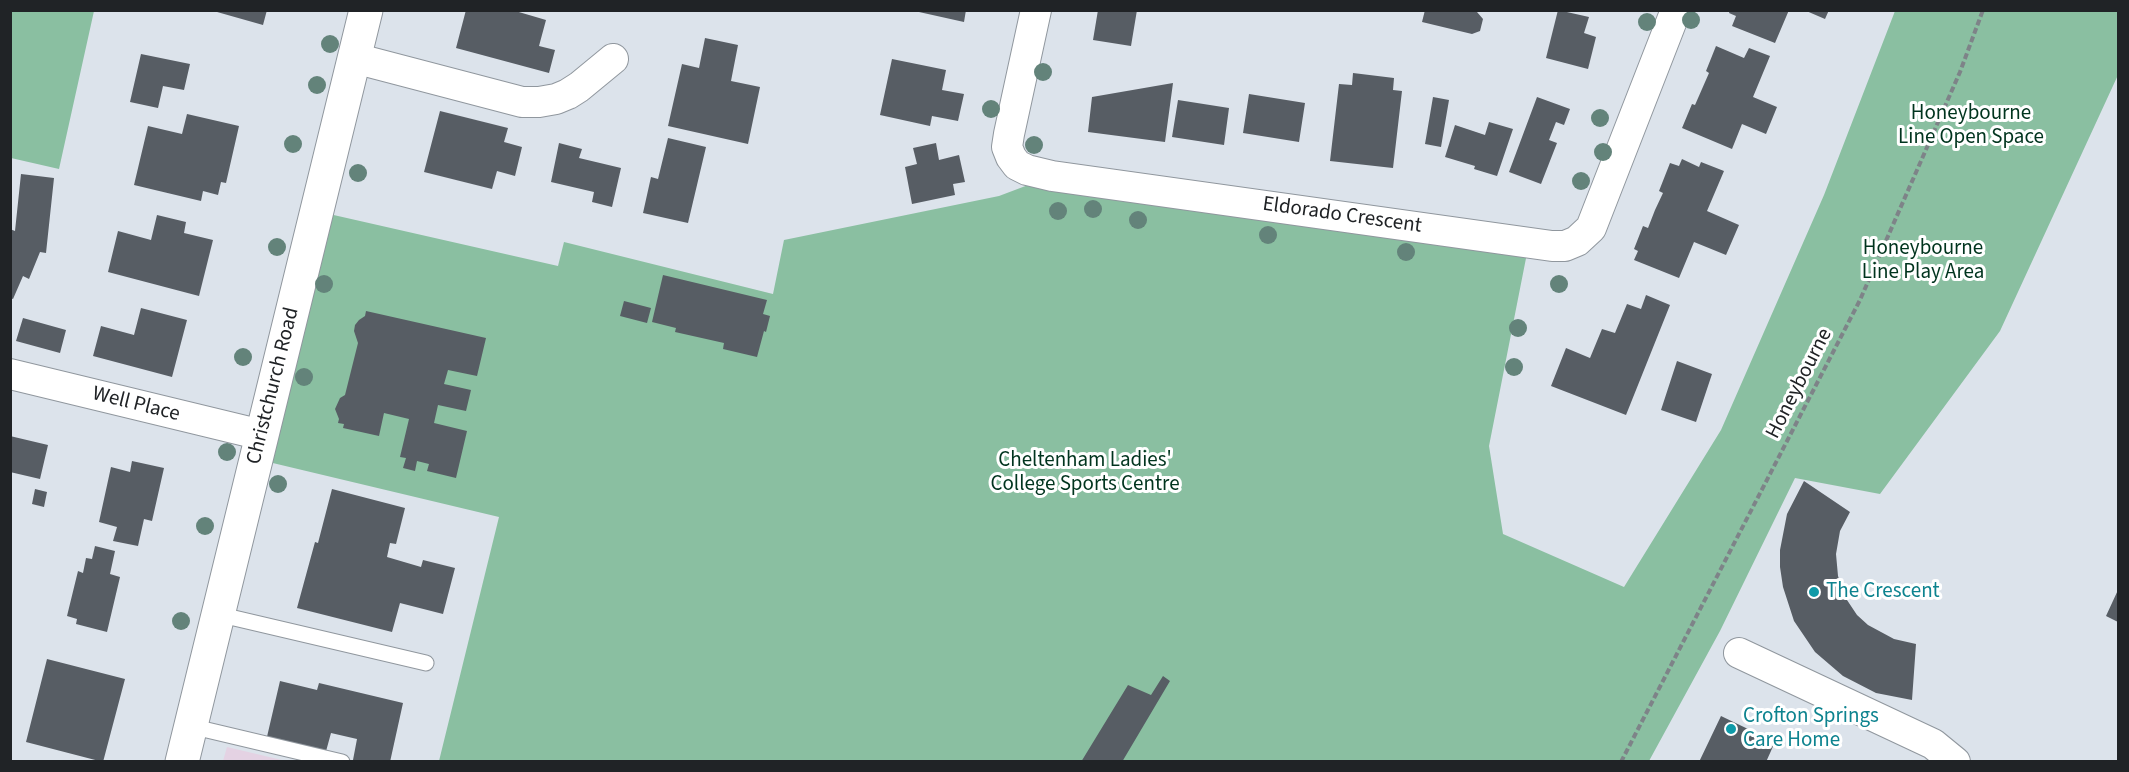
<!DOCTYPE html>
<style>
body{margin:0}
#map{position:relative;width:2129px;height:772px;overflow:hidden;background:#dce3eb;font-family:"Source Sans 3",sans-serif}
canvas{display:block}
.frame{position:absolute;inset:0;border:12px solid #202326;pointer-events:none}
</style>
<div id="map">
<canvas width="2129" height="772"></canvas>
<div class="frame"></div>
</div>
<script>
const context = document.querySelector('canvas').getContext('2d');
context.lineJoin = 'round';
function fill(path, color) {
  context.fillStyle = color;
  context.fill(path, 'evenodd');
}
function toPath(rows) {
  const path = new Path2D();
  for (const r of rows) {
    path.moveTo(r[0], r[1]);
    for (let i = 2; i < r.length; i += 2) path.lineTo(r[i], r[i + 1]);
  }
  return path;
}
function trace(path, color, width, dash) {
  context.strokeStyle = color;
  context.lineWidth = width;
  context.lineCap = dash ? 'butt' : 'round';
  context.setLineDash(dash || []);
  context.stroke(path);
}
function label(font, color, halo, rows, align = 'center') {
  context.font = font + ' "Source Sans 3",sans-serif';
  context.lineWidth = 6;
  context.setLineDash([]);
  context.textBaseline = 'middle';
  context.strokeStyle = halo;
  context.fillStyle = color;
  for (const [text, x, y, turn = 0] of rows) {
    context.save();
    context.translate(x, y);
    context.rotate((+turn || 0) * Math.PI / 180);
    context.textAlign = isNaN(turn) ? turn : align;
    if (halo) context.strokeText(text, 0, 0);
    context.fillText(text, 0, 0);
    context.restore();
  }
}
fill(toPath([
 [227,747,286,761,223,761]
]), '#e4d2e3');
fill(toPath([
 [10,11,94,11,59,169,11,158],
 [1895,11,2118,11,2118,75,2000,331,1880,494,1795,478,1720,631,1649,761,439,761,499,517,256,459,316,211,558,266,564,242,773,294,784,240,999,196,1052,176,1529,243,1489,446,1503,534,1624,587,1721,430,1824,195]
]), '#8abfa1');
fill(toPath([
 [210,10,267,10,263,25],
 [466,10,512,10,546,20,539,46,555,50,549,73,456,48],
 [910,10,966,10,964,22],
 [1098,10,1137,10,1131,46,1093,40],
 [1425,10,1477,12,1483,19,1480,31,1472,34,1422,22],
 [1558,10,1589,17,1584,33,1596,37,1588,69,1546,58],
 [1730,10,1789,10,1775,43,1732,26,1736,16,1729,13],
 [1804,10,1829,10,1825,19],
 [705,38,738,45,731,81,760,87,748,144,668,126,682,64,699,68],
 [1716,46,1744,58,1749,48,1770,56,1753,97,1777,107,1766,134,1742,124,1732,149,1682,128,1692,104,1695,105,1709,73,1706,71],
 [141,54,190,64,184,90,163,86,158,108,130,102],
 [892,59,946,70,942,90,964,94,958,121,932,116,930,126,880,115],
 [1353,73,1394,78,1393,90,1402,91,1393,168,1330,161,1339,84,1352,85],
 [1173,83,1165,142,1088,132,1092,97],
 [1249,94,1305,103,1299,142,1243,133],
 [1433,97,1449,100,1441,147,1425,144],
 [1537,97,1570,109,1564,125,1556,122,1549,140,1557,143,1541,184,1509,172],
 [1178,100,1229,108,1224,145,1172,137],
 [440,111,508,128,504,142,522,147,515,176,497,171,492,189,424,172],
 [187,114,239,126,226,183,221,182,218,195,203,191,201,201,134,185,148,126,182,134],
 [1489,122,1513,129,1497,176,1474,169,1475,166,1445,157,1455,125,1485,135],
 [668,138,706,147,688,223,643,213,651,177,658,179],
 [559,143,582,149,579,158,621,168,612,207,592,202,594,192,551,182],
 [936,143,939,160,959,155,965,182,953,184,955,195,912,204,905,167,917,164,913,148],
 [1682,159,1699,167,1701,162,1724,171,1707,211,1739,225,1726,255,1694,242,1679,278,1634,260,1638,251,1634,249,1643,226,1648,228,1655,210,1663,193,1659,191,1670,163,1679,166],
 [21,174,54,178,46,253,40,252,29,279,23,276,13,299,10,298,10,229,15,231],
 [157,215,186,222,184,233,213,240,199,296,108,272,118,231,151,240],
 [663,275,767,300,763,314,770,316,766,332,764,331,757,357,723,349,724,343,675,332,676,328,652,322],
 [1646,295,1670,305,1626,415,1551,386,1566,348,1590,358,1602,329,1615,333,1627,304,1641,309],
 [624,301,651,308,647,323,620,316],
 [141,308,187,320,172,377,93,356,101,326,134,335],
 [366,311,486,338,477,376,448,370,444,384,471,390,466,411,438,405,434,423,467,431,456,478,427,471,429,464,417,461,415,471,403,468,406,458,400,457,409,419,384,413,379,436,343,428,344,424,338,423,339,419,335,409,340,398,345,395,358,343,354,331,355,325,359,320,365,316],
 [23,318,66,330,60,353,16,341],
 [1677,361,1712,374,1696,422,1661,410],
 [10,436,48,445,40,479,10,472],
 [132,461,164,468,152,521,144,519,138,546,113,541,117,527,99,522,111,467,130,472],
 [1804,481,1850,512,1840,531,1836,554,1838,576,1845,597,1857,615,1868,625,1894,639,1916,644,1912,700,1876,693,1843,676,1815,652,1794,621,1783,587,1780,567,1780,550,1787,514],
 [35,489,47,492,44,507,32,504],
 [332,489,405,508,396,544,390,543,387,557,421,567,423,560,455,568,443,614,400,603,392,632,297,608,315,542,318,543],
 [95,546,115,551,110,574,120,577,107,632,76,624,77,619,67,616,78,571,83,573,86,558,92,559],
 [2118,590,2118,622,2106,616],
 [47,659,125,679,103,762,26,742],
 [1163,676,1170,681,1122,762,1081,762,1128,685,1151,695],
 [280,681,317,690,319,683,403,703,390,762,353,760,357,739,331,733,325,755,266,741],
 [1721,716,1775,742,1766,762,1699,762]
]), '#575d64');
const lane = toPath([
 [217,614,426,663],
 [190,726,342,762]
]);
const street = toPath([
 [1036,10,1009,134,1007,147,1011,157,1017,165,1027,170,1052,176,1552,246,1565,246,1577,241,1591,228,1676,10],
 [354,58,522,102,539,102,556,99,568,94,579,87,613,59],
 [10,374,262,435],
 [1739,653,1933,744,1955,762]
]);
const secondary = toPath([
 [182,762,366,10]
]);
trace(lane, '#90979e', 17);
trace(street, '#90979e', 32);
trace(secondary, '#90979e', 35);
trace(toPath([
 [1621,762,1860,300,1960,72,1983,10]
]), '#7e8388', 4, [6, 3]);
trace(lane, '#fff', 15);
trace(street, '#fff', 30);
trace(secondary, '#fff', 33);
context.fillStyle = '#63837a';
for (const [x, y] of [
 [1691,20],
 [1647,22],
 [330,44],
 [1043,72],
 [317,85],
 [991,109],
 [1600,118],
 [293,144],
 [1034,145],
 [1603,152],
 [358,173],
 [1581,181],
 [1093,209],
 [1058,211],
 [1138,220],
 [1268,235],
 [277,247],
 [1406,252],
 [324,284],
 [1559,284],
 [1518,328],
 [243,357],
 [1514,367],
 [304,377],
 [227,452],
 [278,484],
 [205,526],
 [181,621]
]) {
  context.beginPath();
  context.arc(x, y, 9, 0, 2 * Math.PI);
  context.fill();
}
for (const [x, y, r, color] of [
 [1814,592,6,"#0f9aa8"],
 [1731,729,6,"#0f9aa8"]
]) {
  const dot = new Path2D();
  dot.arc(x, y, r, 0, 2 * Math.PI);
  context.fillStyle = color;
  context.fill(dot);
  trace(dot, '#fff', 2);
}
label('21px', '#00341e', '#fff', [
 ["Honeybourne",1971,114],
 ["Line Open Space",1971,138],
 ["Honeybourne",1923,249],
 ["Line Play Area",1923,273],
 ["Cheltenham Ladies'",1085,461],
 ["College Sports Centre",1085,485]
]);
label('21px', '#202326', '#fff', [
 ["Eldorado Crescent",1342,216,8],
 ["Honeybourne",1800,384,-63],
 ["Christchurch Road",274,386,-76],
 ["Well Place",136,405,14]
]);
label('21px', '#0d838f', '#fff', [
 ["The Crescent",1826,592],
 ["Crofton Springs",1743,717],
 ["Care Home",1743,741]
], 'left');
</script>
